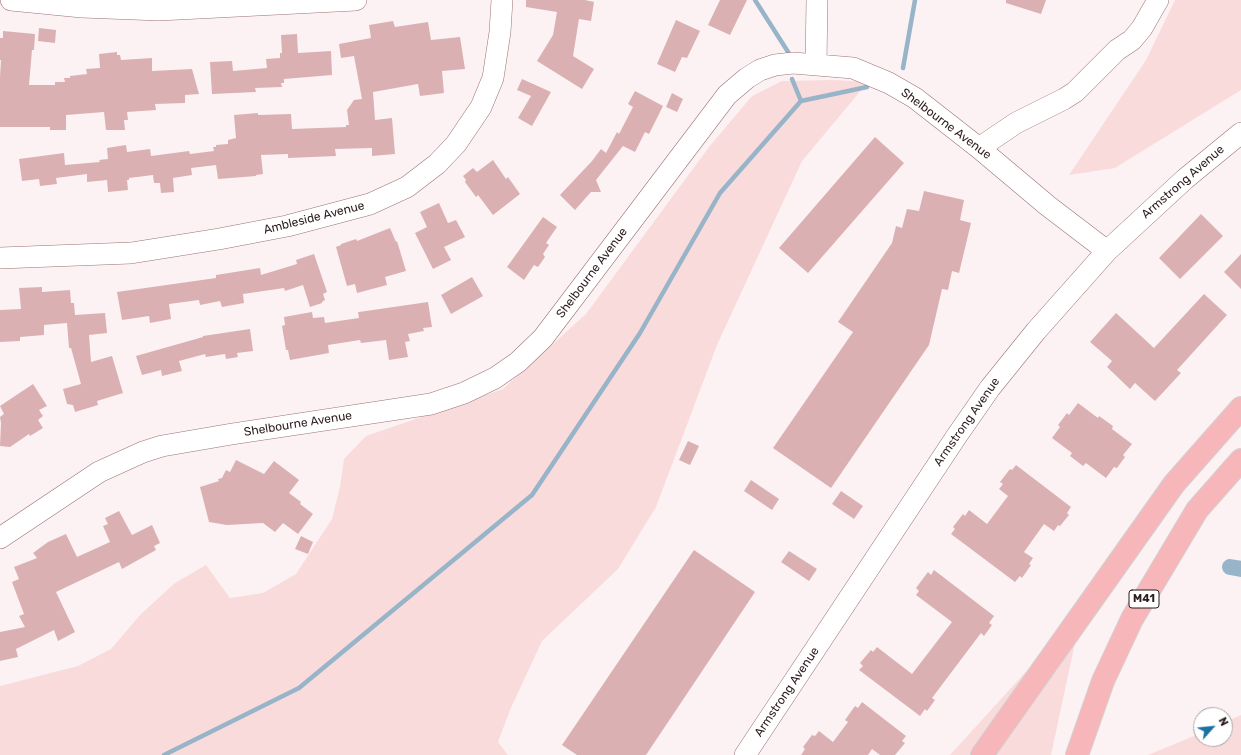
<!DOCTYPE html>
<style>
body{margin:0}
#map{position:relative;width:1241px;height:755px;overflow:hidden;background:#fcf2f3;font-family:Rubik,sans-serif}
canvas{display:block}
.north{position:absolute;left:1193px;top:707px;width:40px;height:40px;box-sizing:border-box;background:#fff;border:1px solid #aba4a5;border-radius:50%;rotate:63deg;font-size:11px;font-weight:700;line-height:16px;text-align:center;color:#2c1c1d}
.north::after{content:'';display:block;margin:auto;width:14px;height:18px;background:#1b72a2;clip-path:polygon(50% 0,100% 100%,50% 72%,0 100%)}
</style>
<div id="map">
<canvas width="1241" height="755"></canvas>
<div class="north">N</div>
</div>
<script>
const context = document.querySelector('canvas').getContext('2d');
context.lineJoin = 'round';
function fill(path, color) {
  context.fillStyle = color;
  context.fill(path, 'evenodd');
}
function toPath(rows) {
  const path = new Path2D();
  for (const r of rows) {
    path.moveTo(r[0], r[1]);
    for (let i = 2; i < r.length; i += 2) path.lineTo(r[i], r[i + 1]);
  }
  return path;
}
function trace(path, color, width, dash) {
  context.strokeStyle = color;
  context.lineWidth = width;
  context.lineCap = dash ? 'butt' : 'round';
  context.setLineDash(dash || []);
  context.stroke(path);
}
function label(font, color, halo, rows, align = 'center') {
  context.font = font + ' Rubik,sans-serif';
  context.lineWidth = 3;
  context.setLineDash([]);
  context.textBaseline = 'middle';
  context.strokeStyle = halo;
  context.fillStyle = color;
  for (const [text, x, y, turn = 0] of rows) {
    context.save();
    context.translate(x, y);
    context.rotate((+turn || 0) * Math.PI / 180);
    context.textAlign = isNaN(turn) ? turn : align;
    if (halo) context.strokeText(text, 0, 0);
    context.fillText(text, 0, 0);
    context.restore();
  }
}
fill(toPath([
 [1175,0,1241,0,1241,90,1115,168,1069,175,1146,60],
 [834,80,868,82,802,161,717,345,656,507,618,569,542,641,510,710,498,742,508,755,0,755,0,686,78,666,111,649,141,614,175,583,206,565,230,598,263,593,296,574,332,519,340,487,344,459,366,436,503,389,586,314,709,147,752,96,782,81],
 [1082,610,1051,755,950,755],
 [1241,715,1241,755,1148,755,1201,733,1201,739,1225,739,1225,722]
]), '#fadbdc');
trace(toPath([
 [755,0,790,55],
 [903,68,915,0],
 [792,79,801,101],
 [164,755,299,688,532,495,640,333,720,193,801,101,867,87]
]), '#97b4c8', 4.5);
trace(toPath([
 [1230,567,1241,569]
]), '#97b4c8', 16);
fill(toPath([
 [526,0,585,0,594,2,591,21,579,19,573,56,594,69,582,89,537,61,553,35,557,12,526,7],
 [720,0,747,0,730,35,708,25],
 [1006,0,1046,0,1041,14,1006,3],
 [676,20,700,31,687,58,682,57,675,72,657,64],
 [393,21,395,27,428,22,431,40,460,37,465,69,442,71,444,93,420,96,418,84,373,92,375,120,392,118,395,154,372,156,372,148,335,149,336,156,288,158,288,154,261,155,263,174,256,175,256,176,218,179,216,165,191,168,192,175,173,178,174,192,161,193,160,183,154,183,153,175,129,178,129,180,127,180,128,190,108,192,107,180,87,182,87,174,56,178,57,184,40,186,39,179,22,181,19,159,64,153,65,165,100,162,99,160,108,159,107,148,126,145,127,152,150,149,151,156,189,151,190,154,214,151,213,147,216,147,216,145,228,144,228,140,236,138,234,115,258,113,258,115,291,114,292,129,346,127,346,125,349,125,347,110,354,100,362,99,354,56,341,58,339,44,371,38,369,25],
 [39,28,56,30,55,43,38,41],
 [3,31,35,34,34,50,32,50,29,85,55,85,55,82,65,82,64,78,70,78,70,76,87,74,86,69,100,68,99,54,117,52,117,55,120,55,121,60,152,58,152,71,192,69,199,94,185,95,185,103,155,104,156,110,127,112,128,120,124,120,125,130,106,130,104,112,66,115,66,130,50,130,50,127,0,127,0,77,1,60,0,60,0,38,3,38],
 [297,34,298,53,331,51,332,75,284,79,284,83,281,83,282,87,255,88,256,92,212,94,210,62,232,61,233,71,267,68,266,59,280,58,280,53,282,53,281,35],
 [522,79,551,92,532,126,518,118,531,96,517,90],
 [635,91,663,106,649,134,645,132,635,152,623,146,596,180,601,192,591,192,575,210,560,195,592,161,601,149,606,153,617,132,619,134,633,107,628,104],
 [672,93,683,99,677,112,666,107],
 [875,137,904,163,808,273,779,248],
 [493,160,506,179,508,177,520,194,493,215,478,195,476,197,465,182,466,180,463,176,473,168,477,172],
 [924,191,964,200,960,220,971,223,959,273,952,271,948,290,942,289,929,345,831,488,773,448,853,332,838,322,892,243,896,226,902,228,907,209,919,211],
 [439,203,448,223,456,220,465,237,444,247,451,260,433,269,415,233,427,227,420,212],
 [1201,214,1223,236,1180,279,1159,258],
 [543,217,557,227,546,243,549,245,543,254,545,257,538,267,534,265,524,280,507,267],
 [390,228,396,242,397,241,406,271,385,277,387,285,357,293,355,284,347,286,336,247,341,245,341,244,356,239,357,241],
 [314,254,327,292,323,294,325,300,322,302,322,303,310,307,303,285,285,291,284,288,243,294,244,303,222,307,220,301,200,305,199,300,169,304,171,319,150,323,149,316,122,320,117,292,216,278,216,275,260,268,261,275,297,264,296,260],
 [1241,254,1241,289,1224,272],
 [472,277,483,296,451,314,441,295],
 [42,287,42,292,70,290,71,303,74,303,75,315,105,313,107,333,89,335,91,362,112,356,123,393,97,401,98,405,75,412,73,405,67,404,63,389,81,384,71,348,69,348,67,323,44,325,44,335,20,337,20,341,0,342,0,310,21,309,19,288],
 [1204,294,1227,315,1177,370,1181,373,1155,401,1135,383,1130,389,1107,367,1112,361,1090,342,1116,313,1154,348],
 [428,302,432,327,423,328,424,331,408,334,410,341,405,342,408,357,389,360,386,340,361,343,360,340,328,345,329,353,290,360,288,350,286,350,282,326,285,325,284,317,312,312,313,318,324,317,325,323,359,318,358,312,359,312],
 [250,329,253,351,237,353,238,357,226,359,225,354,206,357,205,354,179,361,182,371,162,376,161,370,142,375,136,356,203,337,203,336],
 [33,384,47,406,39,410,43,416,38,420,43,428,30,436,29,434,10,447,0,446,1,423,0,417,4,414,0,406],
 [1078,403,1098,418,1099,416,1113,426,1112,429,1132,444,1123,455,1125,457,1117,468,1114,467,1106,478,1086,463,1083,466,1070,456,1072,453,1052,438,1060,427,1058,425,1067,413,1069,415],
 [688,441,699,446,690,465,679,460],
 [236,460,264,474,274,461,299,480,289,493,301,502,300,504,313,514,298,534,283,523,275,532,263,523,227,525,209,522,200,487,219,481,218,479,222,478,226,470,230,472],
 [1016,465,1071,507,1067,513,1069,515,1060,526,1058,525,1054,531,1044,524,1024,552,1033,558,1029,564,1031,565,1022,578,1020,576,1015,582,951,534,955,529,953,527,963,514,965,516,969,510,987,524,1008,496,999,489,1003,484,1000,482,1010,469,1012,470],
 [751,480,779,499,772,510,744,491],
 [841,491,863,506,854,519,832,504],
 [119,511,132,535,152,525,160,543,154,546,156,550,122,569,119,562,56,592,75,632,58,641,54,630,16,649,18,657,0,661,0,632,25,627,19,616,24,614,12,582,19,579,14,567,37,558,33,553,48,542,66,534,77,557,110,542,103,526,108,524,105,518],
 [301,536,313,542,308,554,295,549],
 [694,550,755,592,646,755,577,755,562,745],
 [789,551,817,569,809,581,781,562],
 [934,570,994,616,989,623,992,625,984,636,981,633,932,698,935,700,927,711,925,709,920,716,859,670,863,666,860,663,871,650,873,652,877,647,912,674,952,622,916,595,919,591,916,588,928,572,931,575],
 [862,702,906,736,902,741,905,743,895,755,880,755,872,749,868,755,801,755,805,749,803,747,812,735,815,736,819,731,833,742,848,722,845,720,855,706,858,708]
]), '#dbb0b3');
const minor = toPath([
 [11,0,82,7,159,10,356,0],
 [816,64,817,0],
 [979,148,1016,123,1064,99,1075,92,1117,50,1132,40,1142,28,1158,0],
 [0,258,131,253,219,239,287,226,370,204,407,187,437,164,456,144,481,107,493,78,500,32,502,0],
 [0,538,99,472,143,452,162,446,232,434,431,404,464,393,495,378,518,362,543,338,727,95,747,78,760,70,775,65,793,63,853,68,889,83,915,98,979,148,1048,206,1107,251],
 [745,755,956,437,990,388,1036,331,1107,251,1185,179,1241,133]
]);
const highway = toPath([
 [982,755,1174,484,1241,408],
 [1077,755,1103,681,1132,619,1197,510,1241,460]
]);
trace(minor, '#9a7375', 22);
trace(highway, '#d5d2d2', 24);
trace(minor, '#fff', 21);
trace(highway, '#f6b6ba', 22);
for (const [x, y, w] of [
 [1144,599,30]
]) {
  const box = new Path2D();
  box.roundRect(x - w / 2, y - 9, w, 18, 3);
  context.fillStyle = '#fff';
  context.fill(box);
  trace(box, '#2c1c1d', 1);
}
label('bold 11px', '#2c1c1d', null, [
 ["M41",1144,599]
]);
label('12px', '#2c1c1d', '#fff', [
 ["Shelbourne Avenue",946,124,37],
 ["Armstrong Avenue",1183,182,-41],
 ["Ambleside Avenue",314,218,-14],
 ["Shelbourne Avenue",592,273,-53],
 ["Armstrong Avenue",967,422,-55],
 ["Shelbourne Avenue",298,424,-9],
 ["Armstrong Avenue",787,692,-56]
]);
</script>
